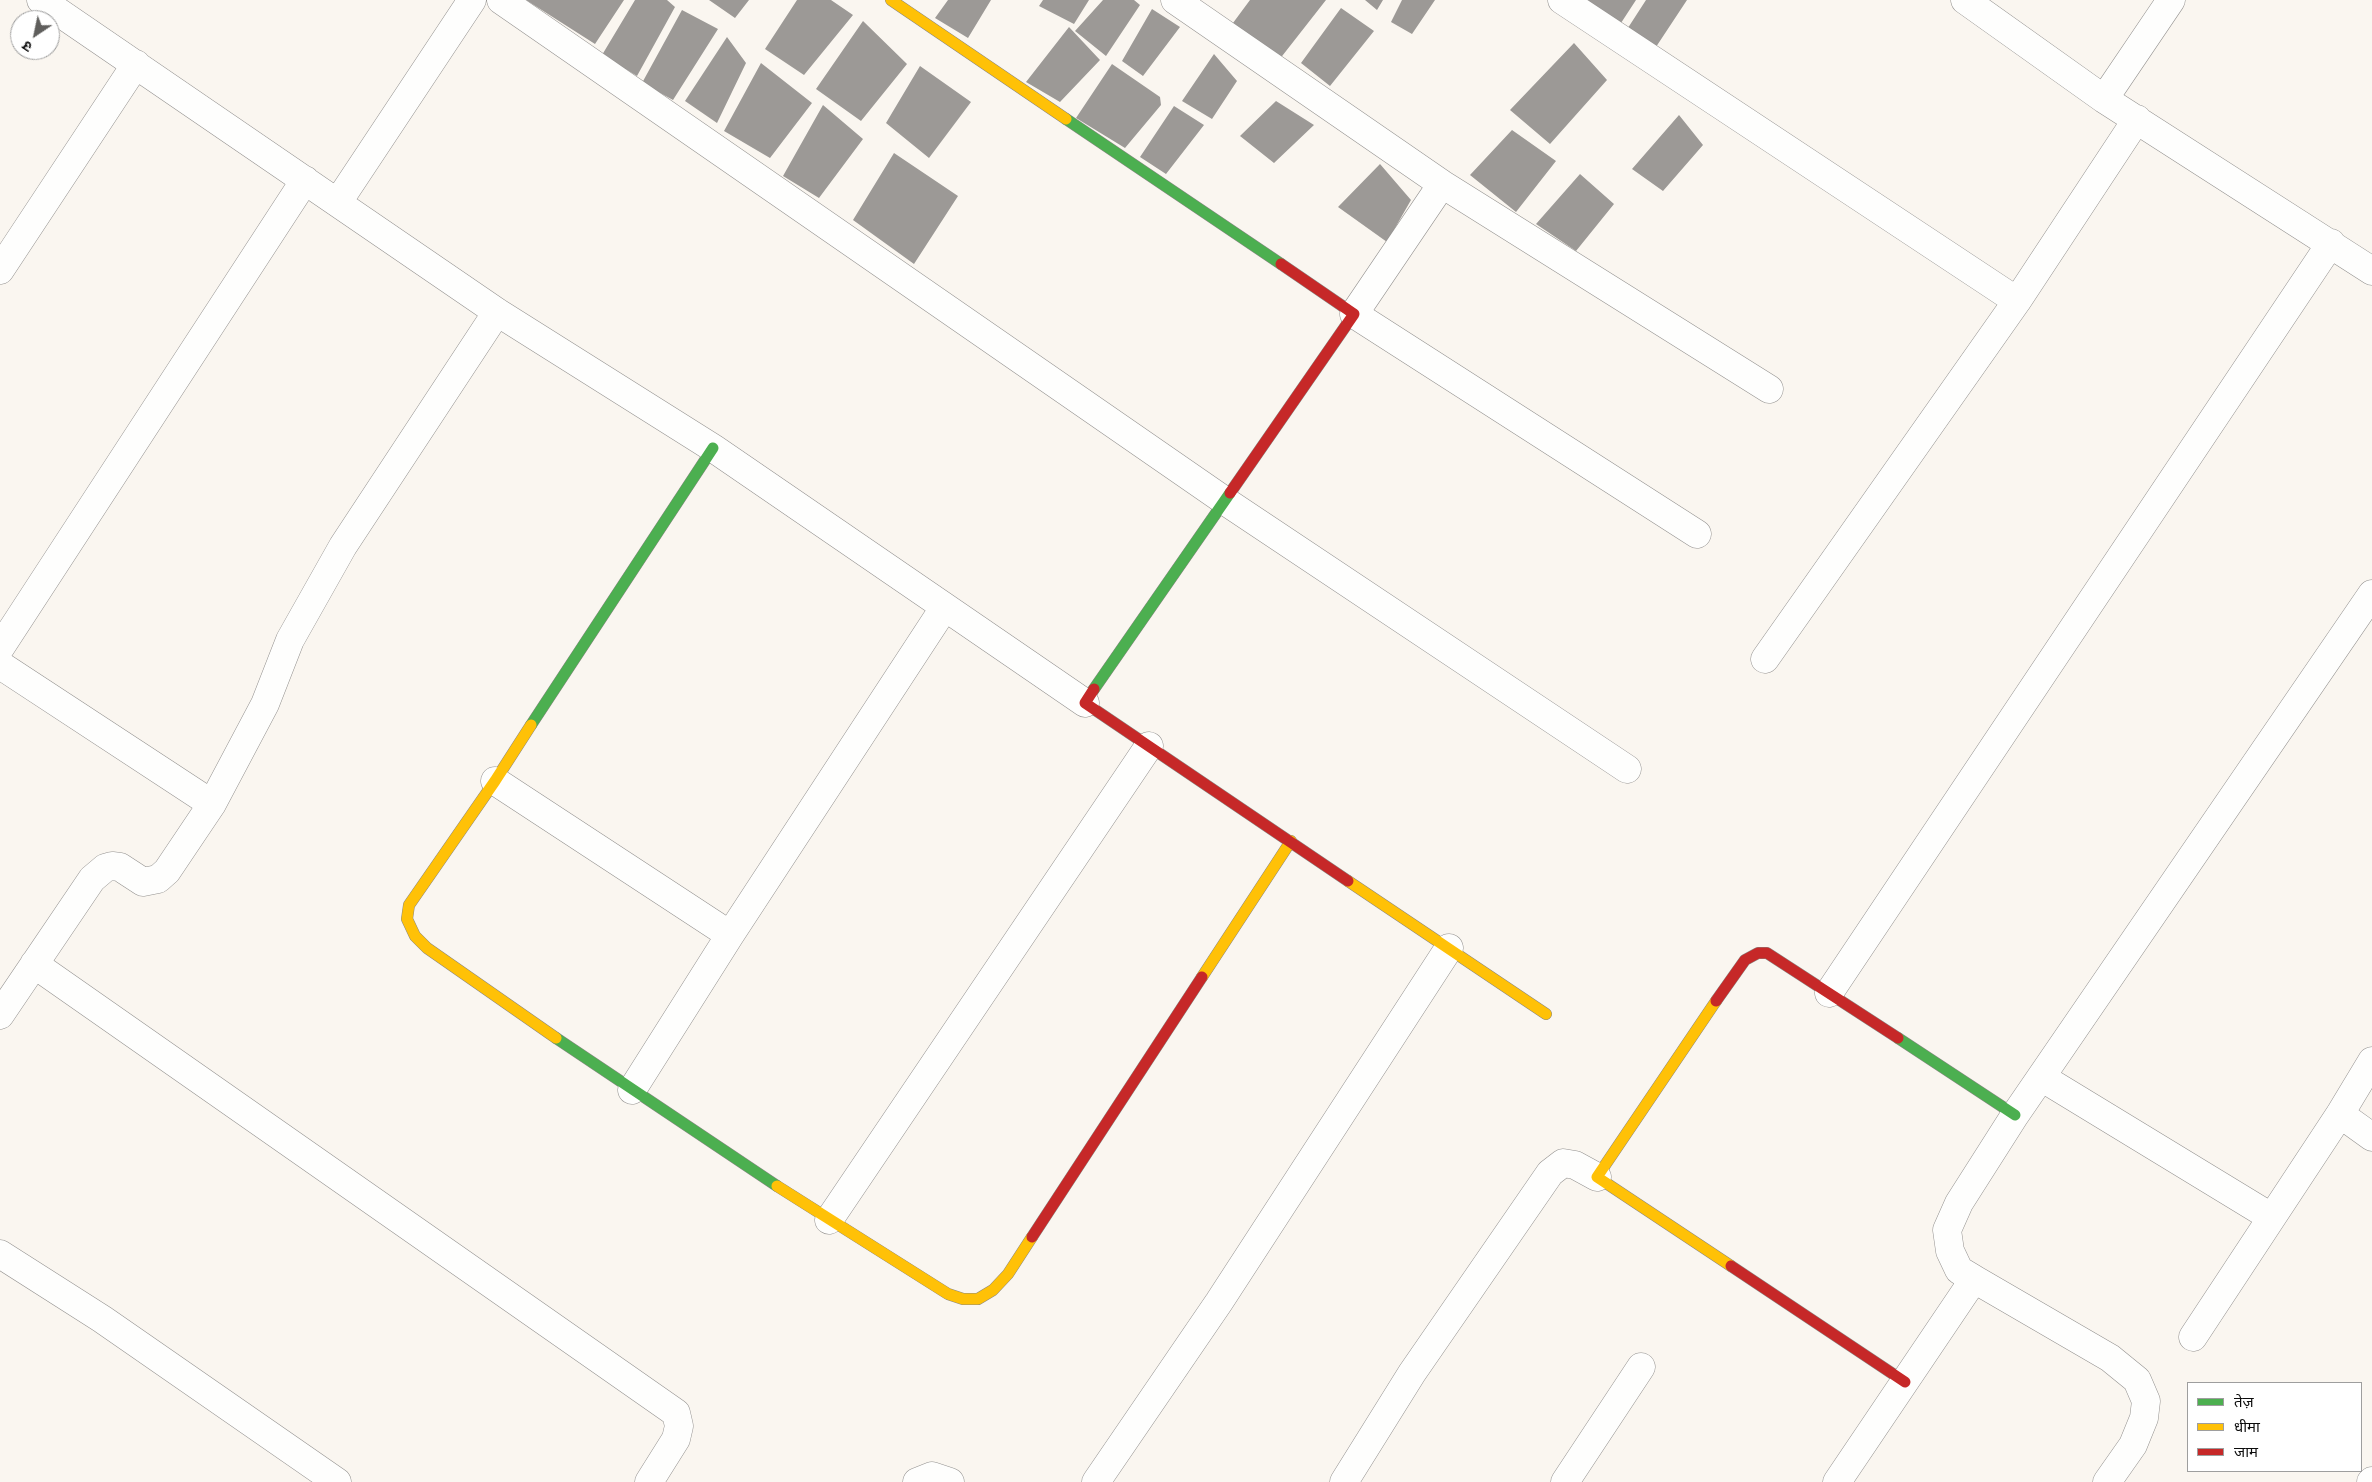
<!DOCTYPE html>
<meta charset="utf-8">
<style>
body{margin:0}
#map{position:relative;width:2372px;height:1482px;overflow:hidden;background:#faf6f0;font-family:"Source Serif 4","Noto Sans Devanagari",serif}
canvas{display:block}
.legend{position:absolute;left:2187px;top:1382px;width:175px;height:90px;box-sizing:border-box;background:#fff;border:1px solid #9e9e9e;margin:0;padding:6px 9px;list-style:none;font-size:15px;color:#0c0c0c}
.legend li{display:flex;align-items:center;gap:10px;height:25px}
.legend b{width:25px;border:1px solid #9e9e9e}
.north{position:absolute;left:10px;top:10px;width:50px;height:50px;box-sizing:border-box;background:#fff;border:1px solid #9e9e9e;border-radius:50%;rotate:214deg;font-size:14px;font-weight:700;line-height:20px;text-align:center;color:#0c0c0c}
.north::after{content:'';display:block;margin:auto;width:18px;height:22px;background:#5f5e5c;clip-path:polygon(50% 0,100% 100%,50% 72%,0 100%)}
</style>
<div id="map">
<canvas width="2372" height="1482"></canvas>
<ul class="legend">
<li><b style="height:6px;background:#4caf50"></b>तेज़</li>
<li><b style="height:6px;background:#ffc107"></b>धीमा</li>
<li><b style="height:6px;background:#c62828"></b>जाम</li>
</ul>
<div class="north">उ</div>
</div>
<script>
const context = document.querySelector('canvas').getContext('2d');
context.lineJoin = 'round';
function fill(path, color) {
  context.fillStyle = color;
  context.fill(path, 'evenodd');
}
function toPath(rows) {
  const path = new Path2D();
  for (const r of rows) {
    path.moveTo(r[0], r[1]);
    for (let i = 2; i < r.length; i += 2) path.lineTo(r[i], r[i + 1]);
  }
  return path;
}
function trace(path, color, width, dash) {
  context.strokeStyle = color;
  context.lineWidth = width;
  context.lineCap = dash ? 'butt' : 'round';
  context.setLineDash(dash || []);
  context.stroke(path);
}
fill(toPath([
 [526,0,624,0,595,44],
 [635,0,667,0,675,7,637,76,602,55],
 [709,0,749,0,735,18],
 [797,0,831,0,853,15,804,75,765,49],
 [948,0,991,0,968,38,935,18],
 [1043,0,1089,0,1074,24,1039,6],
 [1103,0,1134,0,1140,5,1106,56,1075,31],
 [1250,0,1326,0,1279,60,1230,27],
 [1365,0,1383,0,1377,10],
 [1402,0,1435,0,1412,34,1391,22],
 [1584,0,1636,0,1621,23],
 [1646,0,1687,0,1654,50,1624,34],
 [1341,8,1374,31,1330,86,1301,63],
 [1152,9,1180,27,1143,76,1122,61],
 [682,10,718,29,673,100,642,83],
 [863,21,907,64,861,121,816,89],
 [1069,27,1100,60,1060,102,1026,82],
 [727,37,746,63,717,123,685,101],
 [1574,43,1607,80,1550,144,1510,110],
 [1214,54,1237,81,1212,119,1182,101],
 [761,63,812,103,770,158,724,131],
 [1112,64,1160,97,1161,105,1125,148,1076,118],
 [920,66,971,102,929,158,886,123],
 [1276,101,1314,125,1274,163,1240,136],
 [823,105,863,139,819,198,783,176],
 [1174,106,1204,125,1166,174,1140,157],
 [1679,115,1703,145,1663,191,1632,169],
 [1512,130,1556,161,1516,212,1470,175],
 [894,153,958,196,914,264,853,220],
 [1380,164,1411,200,1387,242,1338,207],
 [1580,174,1614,204,1576,251,1536,224]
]), '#9c9996');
const street = toPath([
 [41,0,497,312,713,448,1085,703],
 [501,0,1225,501,1627,769],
 [1175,0,1442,184,1769,389],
 [1562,0,2017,301,2137,119],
 [1965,0,2104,99,2372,271],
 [2104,99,2171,0],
 [1442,184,1354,314,1697,534],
 [338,202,472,0],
 [0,270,136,64],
 [0,648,305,180],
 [1765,659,2017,301],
 [0,665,212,804],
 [495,781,730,935],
 [34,964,676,1413,679,1426,676,1439,649,1482],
 [1829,993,2331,243],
 [0,1015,92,879,105,868,112,866,120,867,143,882,158,879,167,871,212,804,265,704,290,640,343,546,497,312],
 [2041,1077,2271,1217],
 [632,1090,730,935,944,608],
 [2340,1114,2372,1137],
 [829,1220,1149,746],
 [0,1254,102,1319,337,1482],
 [1974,1279,1959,1270,1950,1251,1947,1230,1959,1203,2015,1115,2372,594],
 [2193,1337,2340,1114,2372,1061],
 [917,1482,932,1476,950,1482],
 [1096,1482,1219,1302,1449,948],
 [1344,1482,1412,1373,1550,1173,1563,1163,1575,1165,1597,1177],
 [1565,1482,1641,1367],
 [1837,1482,1974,1279,2110,1358,2137,1380,2146,1401,2144,1418,2133,1445,2107,1482],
 [2371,1482,2372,1481]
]);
const fast = toPath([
 [1066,119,1281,264],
 [1094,689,1230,493],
 [531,725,713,448],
 [556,1038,777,1186],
 [1898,1038,2015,1115]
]);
const slow = toPath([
 [891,0,1066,119],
 [531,725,495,781,409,905,407,919,415,936,427,948,556,1038],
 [1348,881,1546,1014],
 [1202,977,1291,841],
 [1716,1001,1597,1177,1731,1266],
 [777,1186,948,1294,963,1299,978,1299,993,1290,1008,1274,1032,1237]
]);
const jam = toPath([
 [1230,493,1354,314,1281,264],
 [1094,689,1085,703,1348,881],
 [1716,1001,1745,960,1758,953,1767,953,1898,1038],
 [1032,1237,1202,977],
 [1731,1266,1905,1382]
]);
trace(street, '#93918f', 29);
trace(fast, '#8a8885', 12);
trace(slow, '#8a8885', 12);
trace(jam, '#8a8885', 12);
trace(street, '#fefefd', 28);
trace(fast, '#4caf50', 11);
trace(slow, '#ffc107', 11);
trace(jam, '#c62828', 11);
</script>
